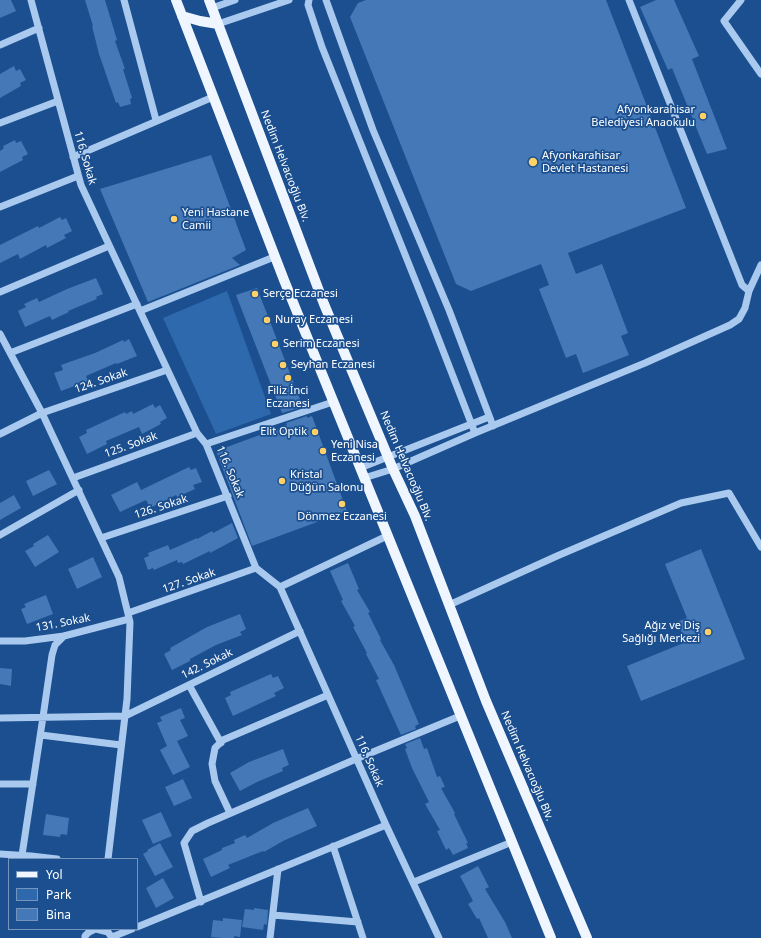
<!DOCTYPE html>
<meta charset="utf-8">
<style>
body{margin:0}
#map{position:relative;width:761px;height:938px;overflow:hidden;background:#1b4f8f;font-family:"Noto Sans",sans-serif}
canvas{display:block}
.legend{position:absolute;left:8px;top:858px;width:130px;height:72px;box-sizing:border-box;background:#1b4f8f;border:1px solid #7695bc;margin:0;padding:5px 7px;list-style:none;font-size:12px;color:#fff}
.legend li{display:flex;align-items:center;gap:8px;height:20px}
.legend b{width:20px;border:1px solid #7695bc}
</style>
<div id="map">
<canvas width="761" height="938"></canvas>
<ul class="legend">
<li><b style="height:5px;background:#f0f6ff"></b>Yol</li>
<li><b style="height:11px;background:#2e69ad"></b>Park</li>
<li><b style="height:11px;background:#4478b7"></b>Bina</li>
</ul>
</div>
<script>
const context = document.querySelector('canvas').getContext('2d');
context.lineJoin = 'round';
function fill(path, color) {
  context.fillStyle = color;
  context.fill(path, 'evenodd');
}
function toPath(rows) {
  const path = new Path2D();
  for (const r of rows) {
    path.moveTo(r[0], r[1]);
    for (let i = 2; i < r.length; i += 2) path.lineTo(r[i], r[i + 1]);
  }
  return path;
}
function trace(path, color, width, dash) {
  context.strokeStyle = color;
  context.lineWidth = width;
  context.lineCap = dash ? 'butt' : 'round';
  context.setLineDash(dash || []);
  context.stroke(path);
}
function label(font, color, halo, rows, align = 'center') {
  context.font = font + ' "Noto Sans",sans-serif';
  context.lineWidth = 3.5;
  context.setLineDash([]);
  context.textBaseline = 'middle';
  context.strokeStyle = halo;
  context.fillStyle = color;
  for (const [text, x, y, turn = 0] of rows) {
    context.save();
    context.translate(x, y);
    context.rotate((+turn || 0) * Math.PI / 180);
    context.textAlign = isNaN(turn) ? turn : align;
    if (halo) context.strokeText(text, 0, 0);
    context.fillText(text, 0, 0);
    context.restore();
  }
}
fill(toPath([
 [227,291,271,414,216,434,163,318]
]), '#2e69ad');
fill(toPath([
 [0,0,11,0,16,11,0,18],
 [85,0,105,0,117,40,115,41,125,69,123,69,132,98,130,99,131,104,120,107,118,102,116,103,99,54,92,26,93,26],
 [366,0,606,0,686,208,568,253,576,274,602,264,628,333,621,336,629,355,583,373,576,354,566,358,539,289,549,285,541,264,471,291,456,284,350,17,358,3],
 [656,0,674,0,699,56,692,59,727,149,707,154,672,68,668,70,640,7],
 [14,66,16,71,20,69,26,80,20,83,21,86,0,98,0,74],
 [15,140,16,143,21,141,28,154,22,157,23,160,0,172,0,151,4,148,3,146],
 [211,155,246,250,232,258,240,265,148,302,100,189],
 [60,217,62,220,66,218,72,231,64,235,66,238,47,248,46,245,20,259,18,254,0,263,0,245,38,226,39,228],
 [96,278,103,294,96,297,97,299,68,311,69,312,52,320,50,316,25,327,18,311,26,307,24,304,37,298,39,302,67,289],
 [257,288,303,407,282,413,236,295],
 [129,339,137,356,117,364,116,363,86,376,88,381,61,391,54,373,63,370,61,365,95,353,123,340,124,342],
 [153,404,155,408,160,405,167,418,160,422,161,424,142,434,139,427,106,441,107,444,87,454,79,437,87,433,86,430,125,412,126,414,132,411,133,414],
 [307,416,307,418,312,416,347,511,252,546,216,451,287,425,286,423],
 [189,467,191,470,196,468,202,482,193,485,195,489,177,497,176,495,150,508,146,500,120,512,111,495,137,482,141,490],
 [49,470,57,484,33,496,26,481],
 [14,495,21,508,0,520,0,503],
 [232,523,238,538,210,553,210,551,183,564,182,562,178,563,177,560,154,570,153,568,148,570,144,558,149,556,148,553,168,545,170,550,197,538,197,539,212,531,213,533],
 [48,535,59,552,35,567,25,551,34,546,33,544],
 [701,549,745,659,641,701,627,666,686,642,677,622,687,618,665,564],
 [93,557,102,577,77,589,68,569],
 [348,563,359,589,357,590,370,612,368,613,381,639,380,640,394,665,419,724,415,726,416,729,401,735,376,680,379,679,366,654,367,653,353,627,355,626,341,601,343,600,330,571],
 [46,595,53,614,27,624,21,609,26,607,24,604],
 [240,614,246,629,240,632,242,635,216,645,190,659,190,661,172,670,164,654,171,650,170,648,207,627],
 [0,668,12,669,11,686,0,684],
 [271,674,273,678,278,676,284,688,274,693,276,696,233,716,225,698,231,695,230,692],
 [181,708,185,718,180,720,188,736,177,741,190,767,173,775,160,750,167,746,157,723,162,721,160,717],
 [420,738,424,749,427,748,437,777,440,776,445,787,441,788,455,813,454,814,468,843,466,843,468,848,453,855,449,848,446,850,437,831,440,830,425,804,429,802,412,768,405,749,407,748,405,744],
 [283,749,289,765,282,768,283,771,257,782,240,791,230,773,249,762],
 [183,779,192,798,174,806,165,787],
 [308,808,317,826,283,841,264,852,263,851,228,865,230,868,211,877,203,859,222,850,222,848,235,843,234,840,245,835,247,838,273,823],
 [161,812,172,836,153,844,142,820],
 [46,814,69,818,67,835,61,834,60,837,43,835],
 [160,843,173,867,155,876,143,854,148,851,147,850],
 [478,866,489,887,485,889,505,922,512,938,488,938,479,918,477,919,468,904,473,901,460,876],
 [163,878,174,898,156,908,146,888],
 [254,908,268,910,267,925,264,924,263,930,242,927,245,909,254,910],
 [223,918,242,920,240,937,234,936,234,938,222,938,211,937,213,920,223,921]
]), '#4478b7');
trace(toPath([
 [31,0,81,185,197,433,206,444,256,568,280,587,386,825,439,938],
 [124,0,156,120],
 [309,0,308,5,322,47,430,317,475,433],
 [326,0,373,130,449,310,493,426],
 [629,0,742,285,749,291],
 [741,0,724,21,761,74],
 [212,8,235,0],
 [218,24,289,0],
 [0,45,39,28],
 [0,123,58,101],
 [73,157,213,97],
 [0,207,78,176],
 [0,292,109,246],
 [140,311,274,257],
 [0,334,42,413,119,577,130,622,127,699,108,859],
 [10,353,137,304],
 [0,434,42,413,167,370],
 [206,444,333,402],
 [360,468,489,417],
 [73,478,197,433],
 [364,478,393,469,475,433,645,363,730,325,739,319,745,308,749,291,761,265],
 [0,535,79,490],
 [101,538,228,496],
 [280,587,387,536],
 [449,605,557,556,681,503,729,493,761,547],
 [128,613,256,568],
 [0,641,25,641,64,636,129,619],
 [189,685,221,743],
 [0,718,125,716,300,631],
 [41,735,121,745],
 [0,784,33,784],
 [230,813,215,781,212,764,215,748,223,740,328,695],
 [333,846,363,938],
 [0,854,31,856,57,859],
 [22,855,43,717,52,655,55,645,64,636],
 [414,882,512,842],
 [201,902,184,843,192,831,208,823,356,759,460,716],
 [273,915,358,922],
 [137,927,386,825],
 [96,929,108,932,112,938],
 [112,937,132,929],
 [85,938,85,936,89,932,95,929],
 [270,938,278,869]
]), '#a9c9ee', 7);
trace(toPath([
 [176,0,284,280,551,938],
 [209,0,324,304,393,469,415,516,486,701,587,938],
 [182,16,200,21,218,24]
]), '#f0f6ff', 10);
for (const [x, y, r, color] of [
 [703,116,4,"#ffd166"],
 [533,162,5,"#ffd166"],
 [174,219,4,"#ffd166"],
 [255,294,4,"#ffd166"],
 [267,320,4,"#ffd166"],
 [275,344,4,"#ffd166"],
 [283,365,4,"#ffd166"],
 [288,378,4,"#ffd166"],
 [315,432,4,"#ffd166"],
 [323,451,4,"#ffd166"],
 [282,481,4,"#ffd166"],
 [342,504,4,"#ffd166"],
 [708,632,4,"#ffd166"]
]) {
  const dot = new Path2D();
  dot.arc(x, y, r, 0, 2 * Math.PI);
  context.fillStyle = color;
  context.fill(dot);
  trace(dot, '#1b4f8f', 1.5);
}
label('11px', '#fff', '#1b4f8f', [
 ["Afyonkarahisar",695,110,"right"],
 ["Belediyesi Anaokulu",695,123,"right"],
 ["Afyonkarahisar",542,156],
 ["Devlet Hastanesi",542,169],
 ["Yeni Hastane",182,213],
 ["Camii",182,226],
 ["Serçe Eczanesi",263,294],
 ["Nuray Eczanesi",275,320],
 ["Serim Eczanesi",283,344],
 ["Seyhan Eczanesi",291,365],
 ["Filiz İnci",288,391,"center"],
 ["Eczanesi",288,404,"center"],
 ["Elit Optik",307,432,"right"],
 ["Yeni Nisa",331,445],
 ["Eczanesi",331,458],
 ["Kristal",290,475],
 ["Düğün Salonu",290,488],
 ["Dönmez Eczanesi",342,517,"center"],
 ["Ağız ve Diş",700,626,"right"],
 ["Sağlığı Merkezi",700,639,"right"]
], 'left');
label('11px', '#fff', '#1b4f8f', [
 ["116. Sokak",85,158,74],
 ["Nedim Helvacıoğlu Blv.",285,166,69],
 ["124. Sokak",101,381,-19],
 ["125. Sokak",131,445,-20],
 ["Nedim Helvacıoğlu Blv.",406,466,67],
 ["116. Sokak",230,472,67],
 ["126. Sokak",161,507,-18],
 ["127. Sokak",189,581,-19],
 ["131. Sokak",63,623,-11],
 ["142. Sokak",207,664,-26],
 ["116. Sokak",369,761,66],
 ["Nedim Helvacıoğlu Blv.",527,766,67]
]);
</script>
